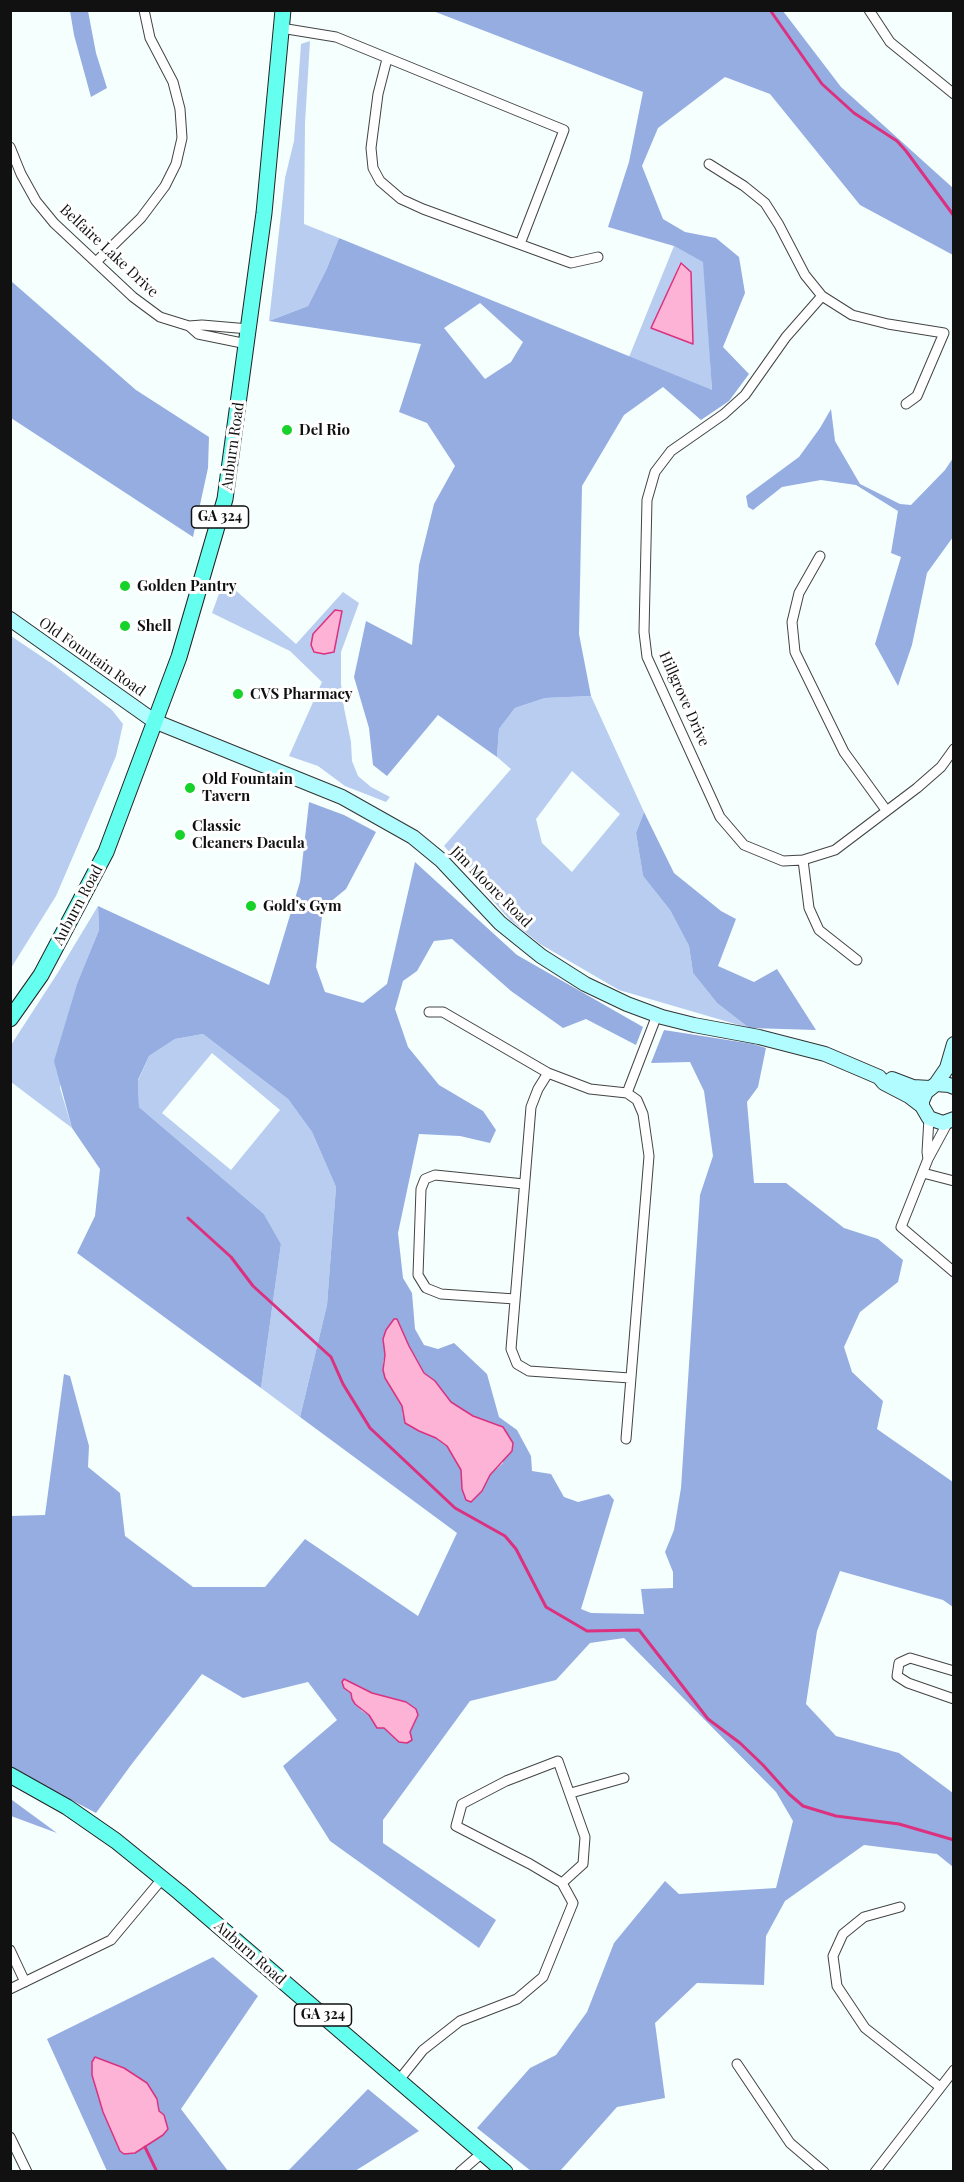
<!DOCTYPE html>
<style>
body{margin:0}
#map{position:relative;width:964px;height:2182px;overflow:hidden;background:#f5fffe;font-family:"Playfair Display",serif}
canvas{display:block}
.frame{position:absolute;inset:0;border:12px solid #111;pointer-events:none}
</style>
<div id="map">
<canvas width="964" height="2182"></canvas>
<div class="frame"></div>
</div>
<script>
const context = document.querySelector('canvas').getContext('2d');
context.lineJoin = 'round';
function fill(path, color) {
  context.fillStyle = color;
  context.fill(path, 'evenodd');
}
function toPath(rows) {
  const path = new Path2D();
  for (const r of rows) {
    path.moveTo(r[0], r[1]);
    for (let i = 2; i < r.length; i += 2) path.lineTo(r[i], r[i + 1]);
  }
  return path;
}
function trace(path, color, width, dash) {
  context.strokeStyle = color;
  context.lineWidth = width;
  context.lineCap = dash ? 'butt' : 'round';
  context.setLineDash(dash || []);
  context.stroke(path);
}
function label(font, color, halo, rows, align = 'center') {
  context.font = font + ' "Playfair Display",serif';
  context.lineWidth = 6;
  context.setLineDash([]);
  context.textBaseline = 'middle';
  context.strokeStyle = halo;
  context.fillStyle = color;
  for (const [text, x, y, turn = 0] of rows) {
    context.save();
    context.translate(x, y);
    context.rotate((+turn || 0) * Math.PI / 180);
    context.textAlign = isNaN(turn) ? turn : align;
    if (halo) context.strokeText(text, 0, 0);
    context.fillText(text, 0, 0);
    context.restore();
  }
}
fill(toPath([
 [310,41,305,123,304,224,339,238,327,268,308,306,269,321,285,178,294,141,301,44],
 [674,246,704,262,712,391,629,357],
 [680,263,681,263,692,343,652,328],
 [224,580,296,644,343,592,359,603,341,652,341,684,344,708,351,742,352,761,358,776,371,787,390,797,386,802,345,786,318,766,289,756,322,682,290,651,212,613],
 [335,611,342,611,338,635,315,652,311,645,313,634],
 [11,636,54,665,112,710,123,724,116,756,56,896,11,968],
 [591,696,644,812,636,833,643,876,670,910,689,946,693,973,717,1003,749,1028,619,990,540,944,510,920,444,846,511,769,497,757,499,729,515,708,545,698],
 [572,771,620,814,572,872,542,843,536,819],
 [98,906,99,930,78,981,60,1088,72,1128,11,1082,11,1045,57,974],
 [203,1034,288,1099,312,1132,336,1187,327,1305,300,1417,261,1388,281,1244,264,1214,139,1107,138,1081,149,1056,175,1039],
 [212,1053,280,1110,231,1170,162,1113]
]), '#b8cdef');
fill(toPath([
 [70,11,88,11,96,53,107,88,91,97,74,35],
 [433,11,783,11,841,87,953,188,953,255,860,205,770,94,725,77,658,128,642,166,663,219,685,232,716,238,739,257,745,293,723,347,749,374,729,401,701,420,663,387,624,415,582,486,579,634,591,696,545,698,515,708,499,729,497,757,438,715,387,776,373,765,369,728,354,677,366,621,412,645,419,565,434,504,455,466,427,423,399,412,421,344,269,321,308,306,327,268,339,238,712,390,703,262,674,246,608,227,629,162,643,92],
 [480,303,523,342,511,362,485,379,444,328],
 [11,281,136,390,209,437,208,468,193,537,11,418],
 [831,409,835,441,860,484,900,504,911,505,945,470,953,458,953,537,927,573,912,645,898,686,875,644,901,557,891,553,898,511,856,485,821,480,782,487,753,510,748,507,746,496,799,457,820,428],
 [309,802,344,815,376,832,346,889,323,908,316,967,325,992,363,1003,387,984,415,862,517,955,643,1027,636,1045,586,1019,563,1028,511,991,452,939,434,941,417,971,403,981,395,1009,408,1047,439,1085,483,1111,496,1130,490,1143,460,1136,419,1134,398,1233,403,1278,412,1293,415,1329,424,1345,438,1349,454,1343,487,1374,499,1417,517,1430,531,1456,532,1471,551,1474,564,1497,578,1502,609,1494,614,1500,581,1609,591,1613,644,1614,641,1589,673,1588,673,1572,665,1552,674,1530,681,1488,700,1195,713,1156,704,1091,690,1062,651,1063,664,1030,753,1044,766,1048,758,1087,747,1102,754,1183,786,1183,844,1228,878,1239,903,1260,898,1282,860,1312,844,1347,852,1372,883,1401,877,1429,953,1482,953,1607,943,1600,840,1571,817,1631,806,1704,836,1736,899,1753,953,1793,953,1867,937,1854,864,1845,785,1901,766,1936,764,1985,697,1983,655,2023,665,2098,617,2107,560,2171,531,2171,477,2128,530,2068,556,2055,587,2012,614,1943,665,1881,679,1894,776,1888,793,1821,776,1792,624,1638,590,1643,556,1680,470,1701,383,1820,383,1843,496,1920,479,1948,330,1841,283,1766,337,1720,308,1682,243,1698,202,1674,131,1765,96,1813,11,1768,10,1516,45,1515,64,1374,70,1376,89,1446,88,1467,120,1493,125,1536,193,1587,265,1587,305,1539,418,1616,457,1533,300,1417,327,1305,336,1187,312,1132,288,1099,203,1034,175,1039,149,1056,138,1080,139,1107,264,1214,281,1244,261,1388,77,1253,95,1216,100,1169,72,1128,54,1061,78,981,99,930,98,906,269,985,300,882],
 [397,1319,409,1346,424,1373,435,1381,451,1402,473,1416,502,1427,503,1463,490,1475,482,1491,462,1477,461,1470,447,1446,436,1438,419,1431,403,1417,402,1407,385,1378,383,1362],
 [344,1679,372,1693,406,1702,418,1715,410,1732,391,1734,384,1728,377,1728,369,1715,362,1711,352,1699,351,1693],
 [644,812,674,873,721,911,736,919,718,966,754,982,777,969,816,1030,749,1028,717,1003,693,973,689,946,670,910,643,876,636,833],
 [11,1799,12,1800,57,1833,11,1816],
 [213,1957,258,1996,181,2109,228,2171,107,2171,47,2039],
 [92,2075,137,2077,147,2083,157,2099,163,2135,135,2153,120,2151,103,2112],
 [368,2089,419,2131,355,2171,288,2171]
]), '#96ade2');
const water = toPath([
 [681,263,691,272,693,344,651,328,681,263],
 [335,610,342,611,334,652,324,654,314,652,311,645,313,634,335,610],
 [394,1319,397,1319,409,1346,424,1373,435,1381,451,1402,473,1416,503,1427,513,1443,512,1451,490,1475,482,1491,471,1502,466,1500,462,1489,461,1470,447,1446,436,1438,419,1431,405,1423,402,1406,385,1378,383,1370,385,1355,383,1339,386,1330,394,1319],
 [344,1679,372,1693,406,1702,416,1709,418,1715,410,1732,412,1740,407,1743,399,1742,384,1728,377,1728,369,1715,355,1704,352,1699,351,1693,344,1688,342,1682,344,1679],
 [95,2057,124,2068,147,2083,157,2099,159,2111,164,2115,168,2129,163,2135,135,2153,124,2154,120,2151,103,2112,92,2075,92,2062,95,2057]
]);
fill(water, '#fdb3d6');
trace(water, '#dc317f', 1.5);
trace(toPath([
 [770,10,822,84,854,113,897,141,906,151,954,216],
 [188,1218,231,1257,253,1286,331,1357,343,1384,370,1428,455,1508,505,1536,516,1549,546,1607,587,1631,639,1630,708,1719,740,1743,763,1765,789,1794,803,1806,836,1816,899,1824,954,1840],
 [145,2147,157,2172]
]), '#dc317f', 3);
const street = toPath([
 [869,10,890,42,954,94],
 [281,28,336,37,564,130,520,244],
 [387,59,378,94,371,148,373,168,380,181,401,199,423,209,571,263,598,257],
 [10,147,21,174,36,201,54,223,133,297,160,317,189,326,198,334,247,344],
 [709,164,744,186,765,203,779,225,805,275,822,296,852,315,888,324,944,333,917,396,906,404],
 [96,262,141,218,165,186,176,164,182,138,180,109,173,82,150,38,144,10],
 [822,296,786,337,745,395,724,414,671,451,655,472,647,500,644,632,647,657,720,817,744,845,783,861,803,860,835,850,917,788,941,767,954,749],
 [189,326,202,325,249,329],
 [820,556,799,593,792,622,795,652,844,752,886,810],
 [803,860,809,908,819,930,857,960],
 [429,1012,443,1012,548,1073,590,1089,627,1093,637,1100,643,1114,649,1156,626,1439],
 [548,1073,538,1089,531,1107,511,1349,517,1364,529,1371,630,1378],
 [627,1093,657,1015],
 [948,1122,928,1159,901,1227,954,1272],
 [928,1159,927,1152,929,1118],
 [923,1173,954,1181],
 [515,1299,441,1294,426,1288,418,1275,421,1189,425,1179,435,1175,524,1184],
 [954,1671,910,1658,899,1663,897,1676,908,1683,954,1699],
 [571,1793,624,1778],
 [900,1907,864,1917,843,1934,833,1956,837,1986,865,2028,940,2087],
 [10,1950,25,1982],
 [10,1989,111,1940,162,1879],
 [737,2064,790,2143,824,2172],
 [399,2080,423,2050,460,2021,517,1999,543,1977,573,1903,562,1883,530,1864,456,1826,462,1804,506,1781,558,1761,585,1837,583,1864,562,1883],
 [10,2137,27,2172],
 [460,2172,482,2153],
 [875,2172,954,2070]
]);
const secondary = toPath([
 [10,619,154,721,342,797,413,837,441,860,500,923,541,956,585,984,627,1004,662,1017,694,1025,759,1037,825,1054,879,1077,884,1083,909,1096,922,1106],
 [892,1079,913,1087,930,1088],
 [936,1084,947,1068,954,1044],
 [954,1087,949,1085,936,1084,926,1092,922,1101,922,1106,929,1118,943,1123,954,1119]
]);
const primary = toPath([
 [10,1019,41,975,106,852,179,657,225,499,264,213,283,10],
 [10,1775,67,1807,116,1841,179,1892,505,2172]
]);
trace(street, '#444', 11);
trace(secondary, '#333', 16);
trace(primary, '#222', 17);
trace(street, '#fff', 9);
trace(secondary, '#b0fcff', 14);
trace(primary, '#65fff0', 15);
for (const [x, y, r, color] of [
 [287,430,6,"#17d22a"],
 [125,586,6,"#17d22a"],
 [125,626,6,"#17d22a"],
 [238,694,6,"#17d22a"],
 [190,788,6,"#17d22a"],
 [180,835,6,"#17d22a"],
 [251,906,6,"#17d22a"]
]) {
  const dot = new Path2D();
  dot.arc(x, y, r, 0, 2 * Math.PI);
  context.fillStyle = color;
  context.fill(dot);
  trace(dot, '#fff', 2);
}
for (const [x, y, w] of [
 [220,517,57],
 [323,2015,57]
]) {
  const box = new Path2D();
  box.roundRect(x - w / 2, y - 11, w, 22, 4.5);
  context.fillStyle = '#fff';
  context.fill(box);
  trace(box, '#111', 1.5);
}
label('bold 14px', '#111', null, [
 ["GA 324",220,517],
 ["GA 324",323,2015]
]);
label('15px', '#111', '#fff', [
 ["Belfaire Lake Drive",109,251,43],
 ["Auburn Road",233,446,-82],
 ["Old Fountain Road",92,657,35],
 ["Hillgrove Drive",684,699,66],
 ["Jim Moore Road",491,887,45],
 ["Auburn Road",78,905,-62],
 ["Auburn Road",250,1953,41]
]);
label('bold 15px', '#111', '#fff', [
 ["Del Rio",299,430],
 ["Golden Pantry",137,586],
 ["Shell",137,626],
 ["CVS Pharmacy",250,694],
 ["Old Fountain",202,779],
 ["Tavern",202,796],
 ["Classic",192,826],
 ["Cleaners Dacula",192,843],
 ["Gold's Gym",263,906]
], 'left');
</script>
